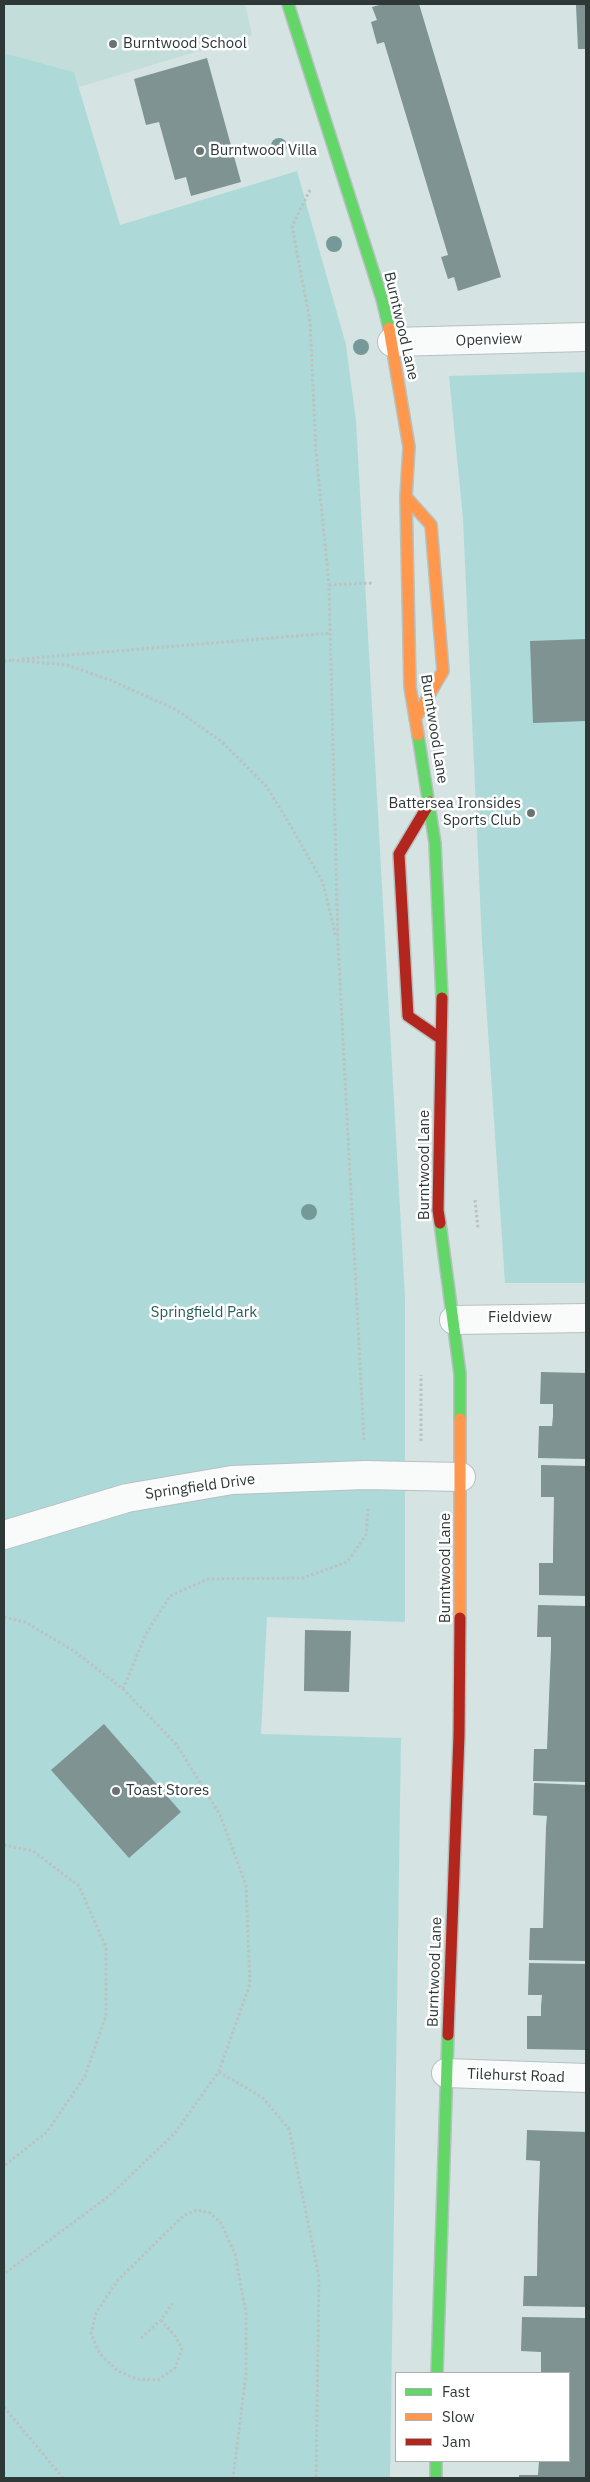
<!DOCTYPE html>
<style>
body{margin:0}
#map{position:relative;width:590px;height:2482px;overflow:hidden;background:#d5e3e2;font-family:"IBM Plex Sans",sans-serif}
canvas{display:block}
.frame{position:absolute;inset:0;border:5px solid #2d3837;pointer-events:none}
.legend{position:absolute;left:395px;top:2372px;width:175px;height:90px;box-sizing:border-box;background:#fff;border:1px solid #abafaf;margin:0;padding:6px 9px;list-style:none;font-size:15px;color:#2d3837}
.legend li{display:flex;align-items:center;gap:10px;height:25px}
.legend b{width:25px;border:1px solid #abafaf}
</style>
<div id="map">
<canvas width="590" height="2482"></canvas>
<div class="frame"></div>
<ul class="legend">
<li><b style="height:6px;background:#63d668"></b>Fast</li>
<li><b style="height:6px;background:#ff974d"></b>Slow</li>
<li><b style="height:6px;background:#b3261e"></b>Jam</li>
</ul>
</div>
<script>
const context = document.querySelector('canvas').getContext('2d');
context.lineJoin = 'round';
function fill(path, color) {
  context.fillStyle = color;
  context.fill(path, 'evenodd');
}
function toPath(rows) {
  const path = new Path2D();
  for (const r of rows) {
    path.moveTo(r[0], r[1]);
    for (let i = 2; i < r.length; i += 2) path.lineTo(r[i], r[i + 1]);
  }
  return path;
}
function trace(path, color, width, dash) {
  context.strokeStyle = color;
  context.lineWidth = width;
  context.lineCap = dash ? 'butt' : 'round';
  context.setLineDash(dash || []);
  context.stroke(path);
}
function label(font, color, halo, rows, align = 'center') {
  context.font = font + ' "IBM Plex Sans",sans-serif';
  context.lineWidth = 5;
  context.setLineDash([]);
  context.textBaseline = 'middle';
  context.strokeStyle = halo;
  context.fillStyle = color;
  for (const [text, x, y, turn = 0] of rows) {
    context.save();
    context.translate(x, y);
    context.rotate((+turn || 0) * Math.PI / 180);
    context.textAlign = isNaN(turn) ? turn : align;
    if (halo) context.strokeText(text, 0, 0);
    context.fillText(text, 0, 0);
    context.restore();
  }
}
fill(toPath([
 [4,4,245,4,252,35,79,87,74,72,4,53]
]), '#c3ddda');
fill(toPath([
 [4,53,74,72,120,225,297,171,346,345,356,421,405,1298,405,1622,267,1617,261,1734,401,1738,390,2478,4,2478],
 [586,372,586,1283,505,1283,482,943,463,519,449,376]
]), '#addad8');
fill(toPath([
 [383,4,419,4,501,277,458,291,454,277,448,279,441,257,448,255,384,42,377,44,371,22,377,20,372,7],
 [576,5,586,5,586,49,578,49],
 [207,58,241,182,191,196,186,177,175,180,159,122,146,125,134,79],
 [586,639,586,721,533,723,530,641],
 [541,1372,586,1373,586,1459,538,1458,539,1426,552,1426,553,1416,553,1404,540,1404],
 [541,1465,586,1466,586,1596,539,1595,539,1563,553,1563,553,1552,554,1497,541,1497],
 [538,1605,586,1606,586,1782,533,1781,534,1749,547,1749,551,1648,551,1637,537,1637],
 [305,1630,351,1631,349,1692,304,1691],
 [104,1724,181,1812,129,1858,51,1770],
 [534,1783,586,1785,586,1961,529,1960,530,1928,543,1928,546,1827,547,1816,533,1815],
 [529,1963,586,1964,586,2050,527,2049,527,2016,541,2016,541,2006,542,1995,528,1995],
 [527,2130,586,2132,586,2307,523,2306,524,2276,537,2276,538,2219,540,2161,526,2160],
 [522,2317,586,2318,586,2478,519,2478,519,2475,538,2475,539,2461,569,2461,569,2373,541,2373,541,2352,521,2351]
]), '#7e9392');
const street = toPath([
 [392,342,586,337],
 [454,1320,586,1318],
 [4,1535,127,1498,232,1480,365,1475,461,1477],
 [446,2073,586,2078]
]);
const fast = toPath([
 [288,4,382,299,389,328],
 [418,735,435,843,442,998],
 [440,1223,460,1374,460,1419],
 [437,2373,448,2035],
 [436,2461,436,2478]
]);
const slow = toPath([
 [389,328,409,447,406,497,410,687,418,735],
 [406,497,431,525,443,671,415,719],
 [460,1618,460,1419]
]);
const jam = toPath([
 [430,802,399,854,408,1016,440,1038],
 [440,1223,438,1210,442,998],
 [448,2035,459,1735,460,1618]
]);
trace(street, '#b6c1c0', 30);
trace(fast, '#b6c1c0', 14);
trace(slow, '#b6c1c0', 14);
trace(jam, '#b6c1c0', 14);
trace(toPath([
 [310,190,292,226,310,322,316,452,329,585,338,945,364,1441],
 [329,585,372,583],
 [22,659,331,633],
 [12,660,67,665,110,680,177,710,222,742,266,786,292,828,323,883,336,937],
 [4,661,13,660],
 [475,1200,478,1228],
 [421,1441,421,1375],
 [4,1617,25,1622,74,1651,123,1689,176,1744,220,1815,246,1885,250,1984,219,2071,175,2133,109,2196,4,2274],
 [123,1689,146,1634,170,1596,208,1579,303,1578,347,1562,366,1535,368,1509],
 [4,1845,33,1851,79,1886,106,1947,106,2016,85,2076,47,2132,4,2166],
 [219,2072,262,2097,289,2129,319,2277,316,2478],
 [161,2320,175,2336,182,2349,175,2368,158,2380,137,2379,118,2371,100,2354,91,2334,96,2313,118,2280,184,2215,197,2210,210,2213,221,2223,235,2254,246,2313,246,2373,233,2478],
 [141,2338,161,2320,174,2301],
 [4,2407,63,2478]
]), '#bcc1c1', 3, [2.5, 2.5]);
trace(street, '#f9fbfb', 28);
trace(fast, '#63d668', 11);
trace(slow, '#ff974d', 11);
trace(jam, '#b3261e', 11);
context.fillStyle = '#749998';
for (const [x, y] of [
 [279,146],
 [334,244],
 [361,347],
 [309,1212]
]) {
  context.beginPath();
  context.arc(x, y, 8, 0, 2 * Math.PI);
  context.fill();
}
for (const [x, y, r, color] of [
 [113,44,5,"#687473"],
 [200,151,5,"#687473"],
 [531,813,5,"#687473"],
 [116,1791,5,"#687473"]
]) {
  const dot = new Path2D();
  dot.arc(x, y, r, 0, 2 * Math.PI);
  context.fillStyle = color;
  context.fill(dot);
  trace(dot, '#fff', 2);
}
label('15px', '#2d3837', '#fff', [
 ["Burntwood School",123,44],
 ["Burntwood Villa",210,151],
 ["Battersea Ironsides",521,804,"right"],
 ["Sports Club",521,821,"right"],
 ["Toast Stores",126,1791]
], 'left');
label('15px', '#2d3837', '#fff', [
 ["Burntwood Lane",401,326,77],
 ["Openview",489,340,-2],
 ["Burntwood Lane",434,729,81],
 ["Burntwood Lane",425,1165,-90],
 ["Fieldview",520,1318],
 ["Springfield Drive",200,1487,-8],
 ["Burntwood Lane",446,1568,-90],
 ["Burntwood Lane",435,1972,-88],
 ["Tilehurst Road",516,2076,2]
]);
label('15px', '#255d5b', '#fff', [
 ["Springfield Park",204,1313]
]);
</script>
